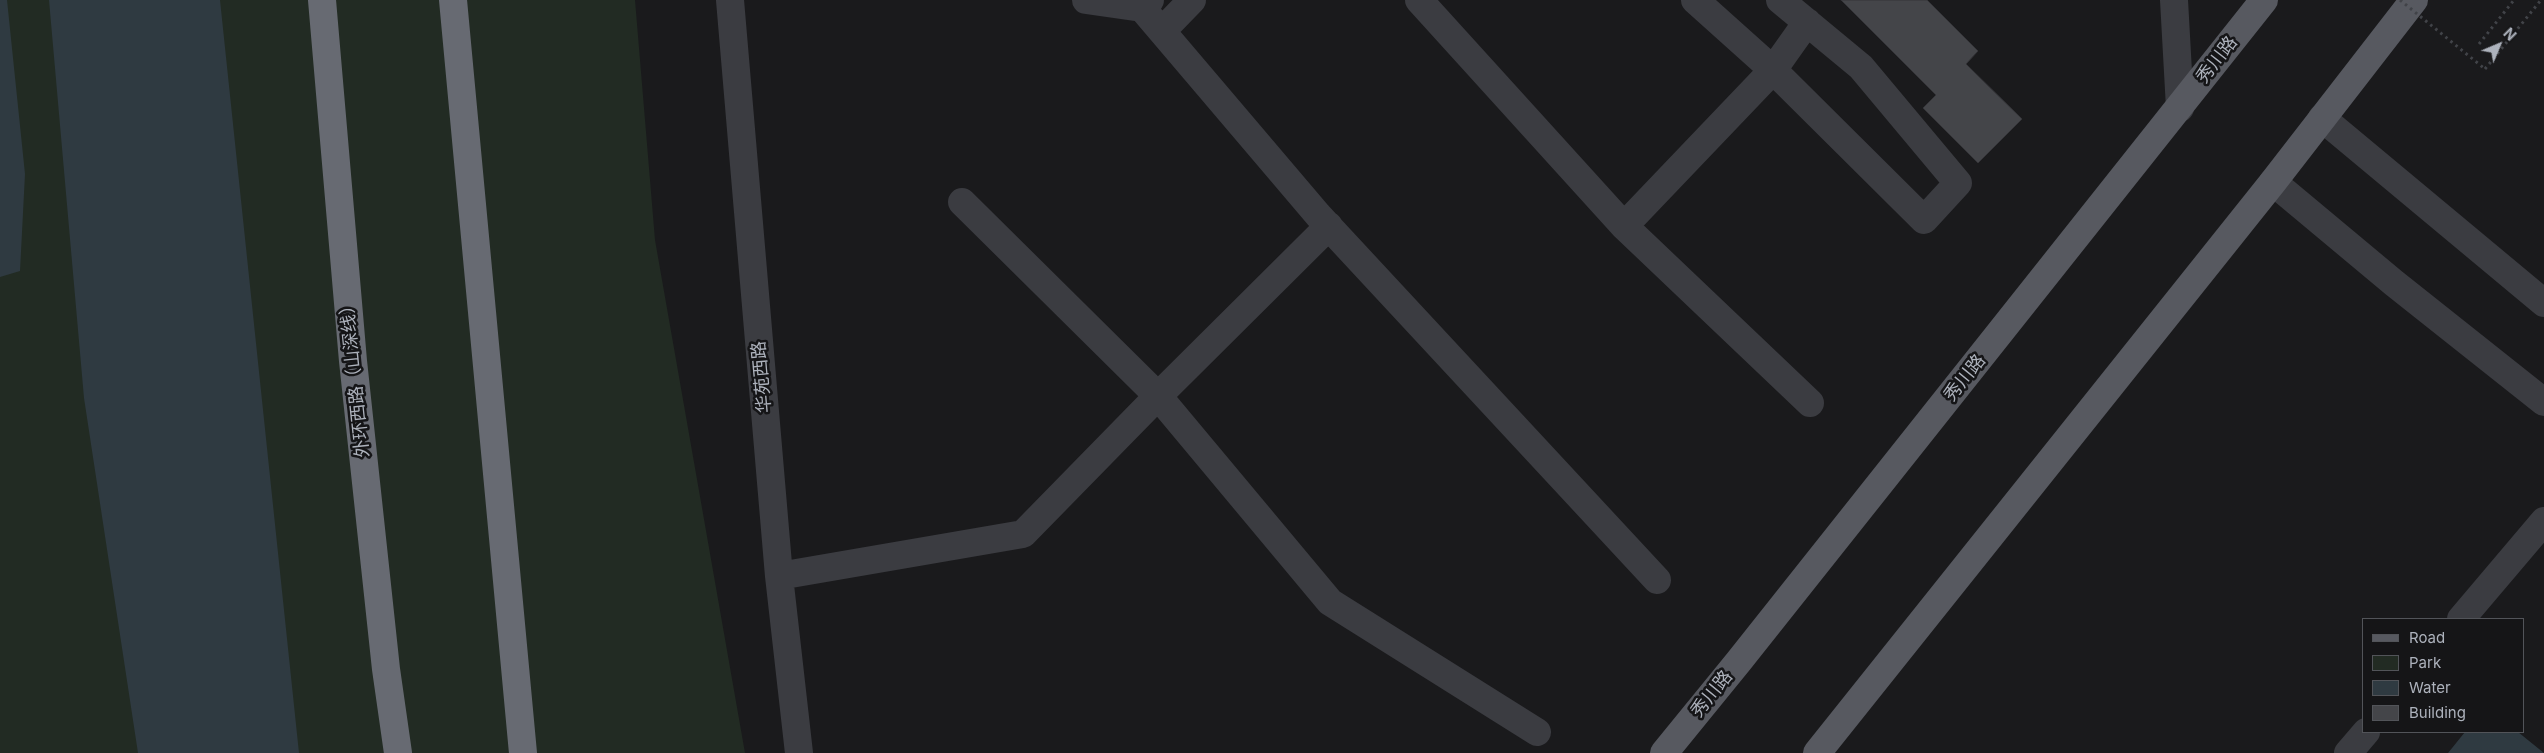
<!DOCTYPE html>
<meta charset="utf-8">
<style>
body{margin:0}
#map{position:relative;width:2544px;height:753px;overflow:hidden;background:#1a1a1c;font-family:Inter,sans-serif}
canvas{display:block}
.legend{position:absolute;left:2362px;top:618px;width:162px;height:115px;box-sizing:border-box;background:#151517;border:1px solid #525459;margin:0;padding:6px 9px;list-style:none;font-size:15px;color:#adb2bc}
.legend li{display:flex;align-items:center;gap:10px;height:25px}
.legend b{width:25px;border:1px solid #525459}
.north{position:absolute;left:2474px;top:20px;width:50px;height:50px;-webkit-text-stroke:4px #151517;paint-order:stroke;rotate:45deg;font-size:14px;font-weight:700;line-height:20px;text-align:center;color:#adb2bc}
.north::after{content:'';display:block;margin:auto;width:18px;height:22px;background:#adb2bc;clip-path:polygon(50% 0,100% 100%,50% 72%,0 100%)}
</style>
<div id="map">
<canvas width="2544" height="753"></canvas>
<ul class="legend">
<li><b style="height:6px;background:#575960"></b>Road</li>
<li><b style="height:14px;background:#222b23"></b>Park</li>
<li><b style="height:14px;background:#2f3a41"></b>Water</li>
<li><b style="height:14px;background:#444549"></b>Building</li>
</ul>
<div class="north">N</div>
</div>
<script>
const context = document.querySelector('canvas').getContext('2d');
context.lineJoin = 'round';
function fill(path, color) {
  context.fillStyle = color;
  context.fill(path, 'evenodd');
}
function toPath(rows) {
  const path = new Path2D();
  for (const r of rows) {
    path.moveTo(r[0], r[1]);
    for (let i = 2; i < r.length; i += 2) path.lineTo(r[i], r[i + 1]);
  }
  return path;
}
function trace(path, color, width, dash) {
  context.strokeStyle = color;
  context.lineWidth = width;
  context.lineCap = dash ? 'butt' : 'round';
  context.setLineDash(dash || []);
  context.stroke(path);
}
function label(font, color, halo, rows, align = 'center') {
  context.font = font + ' Inter,"Noto Sans SC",sans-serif';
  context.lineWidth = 5;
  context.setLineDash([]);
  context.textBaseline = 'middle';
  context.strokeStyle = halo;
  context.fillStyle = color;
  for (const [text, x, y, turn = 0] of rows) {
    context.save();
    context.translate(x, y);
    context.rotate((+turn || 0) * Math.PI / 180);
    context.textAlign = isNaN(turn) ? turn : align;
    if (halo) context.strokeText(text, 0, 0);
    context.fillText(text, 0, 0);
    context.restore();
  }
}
fill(toPath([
 [0,0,635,0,655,240,745,753,0,753]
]), '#222b23');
fill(toPath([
 [0,0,7,0,25,174,20,271,0,277],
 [49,0,220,0,299,753,138,753,84,398],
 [2465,732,2518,732,2544,753,2448,753]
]), '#2f3a41');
const building = toPath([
 [1841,0,1927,0,1978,51,1966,64,2022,119,1978,163,1923,108,1936,95,1841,0]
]);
fill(building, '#444549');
trace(building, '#343438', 1);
trace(toPath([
 [2479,44,2514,0],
 [2485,69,2541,0]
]), '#414348', 3, [2.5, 4]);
trace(toPath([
 [730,0,779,576,799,753],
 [1086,0,1142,8],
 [1150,0,1142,8,1318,215,1657,580],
 [1419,0,1624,226,1810,403],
 [1695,0,1773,70,1924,220,1958,183,1861,67,1780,0],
 [2174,0,2180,108],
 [1162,31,1192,0],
 [2322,118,2544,303],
 [2273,182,2394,283,2544,402],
 [1329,226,1158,396,1330,602,1537,732],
 [1624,226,1773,70,1807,22],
 [779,576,1023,534,1158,396,962,202],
 [2461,619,2544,521],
 [2348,753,2366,732]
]), '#3b3c41', 28);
trace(toPath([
 [1664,753,1739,661,2264,0],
 [1817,753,2273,182,2414,0]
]), '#575960', 28);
trace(toPath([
 [322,0,353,361,386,669,398,753],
 [453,0,523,753]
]), '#676a72', 28);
trace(toPath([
 [2400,0,2485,69]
]), '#414348', 3, [2.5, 4]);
label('18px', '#adb2bc', '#151517', [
 ["秀川路",2217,60,-52],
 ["外环西路（山深线）",355,377,-96],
 ["华苑西路",762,377,-95],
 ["秀川路",1965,378,-51],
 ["秀川路",1712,694,-51]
]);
</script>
